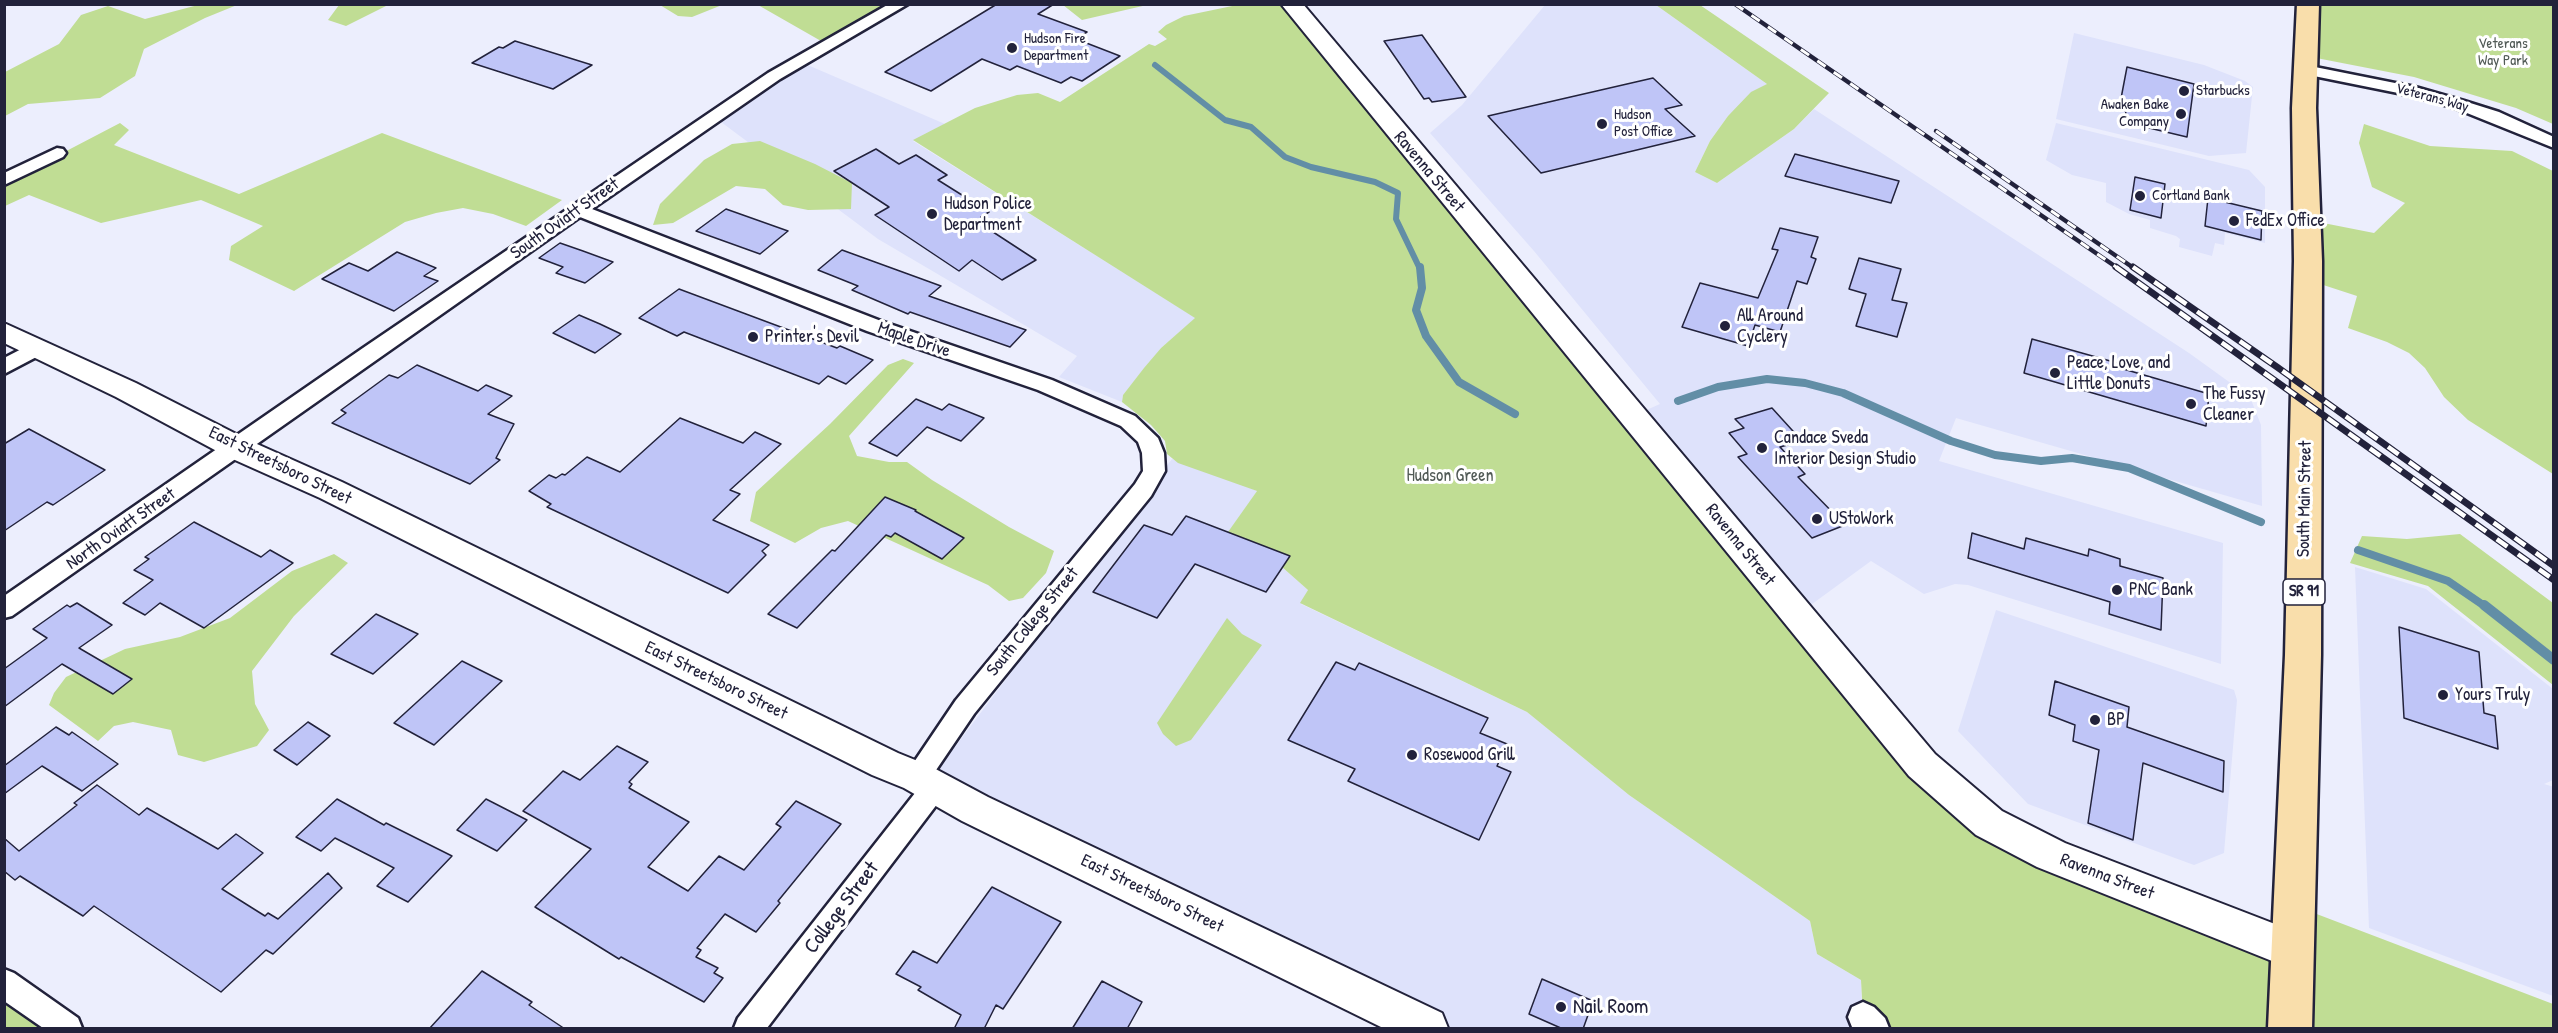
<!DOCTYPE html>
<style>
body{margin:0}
#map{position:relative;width:2558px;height:1033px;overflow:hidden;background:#eceefd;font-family:"Patrick Hand",sans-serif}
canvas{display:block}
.frame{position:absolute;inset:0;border:6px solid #22223b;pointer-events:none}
</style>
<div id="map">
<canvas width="2558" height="1033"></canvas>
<div class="frame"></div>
</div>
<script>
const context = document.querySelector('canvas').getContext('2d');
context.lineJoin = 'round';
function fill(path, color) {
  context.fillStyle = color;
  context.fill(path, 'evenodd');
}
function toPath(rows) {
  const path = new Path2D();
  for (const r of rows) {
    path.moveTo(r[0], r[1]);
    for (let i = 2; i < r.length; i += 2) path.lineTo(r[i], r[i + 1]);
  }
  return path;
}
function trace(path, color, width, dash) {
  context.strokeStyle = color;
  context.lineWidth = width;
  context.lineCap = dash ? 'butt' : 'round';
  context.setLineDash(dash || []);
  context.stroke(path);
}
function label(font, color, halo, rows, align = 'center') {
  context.font = font + ' "Patrick Hand",sans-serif';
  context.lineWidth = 6;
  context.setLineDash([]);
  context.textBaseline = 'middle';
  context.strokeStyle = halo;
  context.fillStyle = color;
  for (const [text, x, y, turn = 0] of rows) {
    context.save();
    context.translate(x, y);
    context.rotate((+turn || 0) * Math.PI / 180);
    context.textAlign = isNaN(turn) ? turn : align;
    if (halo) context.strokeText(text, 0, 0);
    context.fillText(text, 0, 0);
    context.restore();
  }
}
fill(toPath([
 [1545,5,1656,5,1767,84,1728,116,1710,141,1695,172,1717,183,1794,129,1814,109,2189,353,2250,397,2261,425,2262,506,1956,418,1939,461,2223,543,2221,664,1968,585,1955,584,1924,594,1871,561,1797,615,1633,416,1660,404,1534,251,1430,133,1462,105],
 [2074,33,2204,65,2245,81,2253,87,2246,153,2209,156,2056,119],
 [803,63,945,124,913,141,1196,318,1161,348,1123,395,1122,402,1059,377,1077,356,878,239,717,119],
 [2056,123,2249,170,2265,187,2265,243,2225,233,2224,245,2215,243,2212,256,2179,247,2180,239,2176,236,2150,228,2150,220,2129,214,2106,202,2106,183,2072,175,2046,160],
 [1172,459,1183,460,1257,491,1229,532,1282,567,1308,590,1301,604,1527,712,1629,795,1810,921,1817,954,1861,980,1862,1007,1871,1028,1435,1028,933,776],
 [2355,567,2426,589,2553,689,2553,780,2544,784,2554,787,2553,996,2369,928],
 [1996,610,2234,690,2237,700,2224,853,2194,865,2028,804,1958,731]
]), '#dee2fb');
fill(toPath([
 [198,5,237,5,205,18,144,49,135,76,100,98,28,104,5,116,5,72,59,44,81,15,108,6,145,19],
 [339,5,339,4,388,5,346,26,328,20],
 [660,5,660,4,722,5,692,17,678,16],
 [758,5,901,5,828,45],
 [1063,5,1147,5,1082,20],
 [1237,5,1291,5,1956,797,2291,950,2293,905,2553,1004,2553,1028,1874,1028,1863,1017,1861,980,1817,954,1810,921,1629,795,1527,712,1300,603,1308,590,1282,567,1289,556,1228,532,1257,491,1178,463,1167,454,1165,441,1151,425,1122,402,1123,395,1144,368,1161,348,1195,318,913,140,975,108,1017,95,1038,93,1060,102,1149,44,1155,46,1167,39,1158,32,1166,25,1184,16],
 [1656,5,1700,5,1829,93,1794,129,1717,183,1695,172,1710,141,1728,116,1751,92,1767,84],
 [2307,5,2553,5,2553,124,2516,108,2414,77,2306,56],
 [120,123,129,130,114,145,239,194,382,133,562,200,526,226,493,214,463,208,436,213,405,222,294,291,229,260,231,246,263,226,201,200,101,223,29,195,5,206,5,183],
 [2364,124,2430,146,2512,151,2553,171,2553,474,2468,420,2444,397,2425,368,2409,353,2387,342,2348,328,2357,296,2308,280,2308,220,2374,233,2405,203,2372,187,2359,143],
 [760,141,815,164,852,183,851,209,808,210,783,205,765,189,736,186,673,223,653,225,660,204,704,160,732,144],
 [903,359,914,363,849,436,857,456,889,462,907,462,932,480,1009,527,1054,551,1046,573,1023,598,1009,601,988,585,848,521,821,528,795,543,750,521,756,492,830,424,888,365],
 [2460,534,2553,603,2553,685,2428,586,2350,563,2362,536,2407,539],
 [334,554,348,563,294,616,252,671,255,704,269,730,257,746,204,762,178,755,171,730,133,722,114,726,98,741,49,705,54,693,66,677,125,649,180,637,230,618,292,571],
 [1227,618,1242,634,1262,645,1191,740,1176,746,1163,734,1157,723],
 [5,982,68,1028,5,1028]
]), '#c0dd94');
trace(toPath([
 [1155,65,1225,120,1251,127,1285,157,1311,167,1375,182,1398,193,1396,219,1420,269]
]), '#628ea6', 6);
trace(toPath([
 [1420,267,1422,288,1416,310,1426,336,1459,382,1515,414],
 [1678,401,1718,387,1767,379,1805,383,1843,393,1951,441,1995,455,2041,461,2072,458,2129,468,2261,522],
 [2358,550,2448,581,2486,607]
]), '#628ea6', 8);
trace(toPath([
 [2484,605,2554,660]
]), '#628ea6', 10);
const building = toPath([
 [997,4,1054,4,1038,14,1087,32,1076,39,1120,56,1082,81,1071,77,1061,83,1017,66,1010,70,982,59,931,91,885,72,997,4],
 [1422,35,1466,97,1432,102,1429,98,1424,99,1384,41,1422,35],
 [515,41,592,65,553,89,472,63,499,47,503,48,515,41],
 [2127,67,2194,84,2187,137,2145,127,2145,122,2125,117,2126,111,2119,109,2127,67],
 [1653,78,1682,105,1665,109,1695,136,1541,173,1488,116,1653,78],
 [876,149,899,164,916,155,947,175,938,180,989,212,981,217,996,227,990,230,1036,260,1002,280,972,260,959,271,875,215,889,207,834,171,876,149],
 [1795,154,1899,181,1891,203,1785,176,1795,154],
 [2135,177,2165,184,2161,218,2130,210,2135,177],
 [2208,198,2262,211,2261,240,2205,226,2208,198],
 [726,209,788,231,760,254,696,231,726,209],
 [1780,228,1818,237,1811,257,1816,259,1807,284,1797,281,1780,332,1755,325,1748,346,1682,327,1700,283,1758,298,1778,250,1772,249,1780,228],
 [560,243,583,251,613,262,585,283,556,273,563,267,539,258,560,243],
 [842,250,941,286,929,296,1026,330,1010,347,910,312,908,314,852,290,858,286,818,270,842,250],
 [397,252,436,268,424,276,438,281,394,311,322,279,349,263,368,271,397,252],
 [1859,258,1901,269,1892,300,1907,303,1897,337,1856,326,1866,294,1849,289,1859,258],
 [679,289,837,348,840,346,873,360,846,384,828,376,819,384,684,332,677,336,639,318,679,289],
 [579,315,600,324,621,334,595,353,553,333,579,315],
 [2032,339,2121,364,2120,368,2209,394,2206,426,2024,373,2032,339],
 [417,365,478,391,486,385,512,396,488,414,514,424,496,458,500,460,470,484,332,423,346,413,341,410,389,375,398,378,417,365],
 [916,399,942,410,949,404,984,418,961,441,927,427,897,456,869,443,916,399],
 [1772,408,1802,441,1780,447,1805,474,1798,477,1845,525,1812,538,1738,457,1747,454,1729,433,1744,428,1735,419,1772,408],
 [680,418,743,443,755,432,781,444,730,490,740,494,713,520,769,545,762,551,766,555,728,593,547,507,551,504,529,491,549,475,556,478,562,474,565,475,587,457,620,472,680,418],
 [29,429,105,470,53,505,47,502,4,531,4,444,29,429],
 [885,497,916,510,915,511,964,538,942,559,895,533,891,537,886,535,797,628,768,614,832,550,835,551,885,497],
 [1186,516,1290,556,1266,592,1195,564,1157,618,1093,592,1144,525,1172,535,1186,516],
 [194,522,261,557,270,550,293,563,204,628,160,603,145,615,123,603,153,580,134,570,149,559,145,557,194,522],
 [1972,533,2024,549,2026,538,2088,556,2089,549,2120,559,2120,566,2163,578,2161,630,2109,614,2110,602,1968,558,1972,533],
 [77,603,112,625,79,648,132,679,113,694,62,664,4,707,4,669,47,638,33,629,67,605,70,607,77,603],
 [376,614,418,634,373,674,331,654,376,614],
 [2399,627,2479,652,2484,713,2495,716,2498,749,2404,718,2399,627],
 [462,661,502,681,434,745,394,723,462,661],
 [1336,662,1355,670,1359,663,1488,718,1480,733,1507,744,1497,766,1511,772,1479,840,1348,781,1355,769,1288,740,1336,662],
 [2055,681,2129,707,2127,727,2224,761,2223,792,2143,763,2133,840,2088,823,2099,750,2073,741,2075,725,2049,715,2055,681],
 [308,722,330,736,297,765,274,750,308,722],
 [56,727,69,735,72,732,118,764,82,791,42,766,4,794,4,766,56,727],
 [617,746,648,762,629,782,632,784,629,788,689,822,648,867,688,891,719,856,744,870,781,827,776,824,796,801,841,824,778,901,780,903,756,932,725,914,697,948,701,950,696,957,718,968,714,973,723,978,704,1002,621,957,619,959,535,907,591,849,523,811,563,771,580,780,617,746],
 [97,785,139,815,147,808,218,849,236,834,263,853,222,889,265,916,268,913,278,919,328,873,342,888,273,954,266,950,221,992,94,906,83,916,20,876,15,880,4,871,4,838,19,851,77,805,74,803,97,785],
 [337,799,384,825,386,823,452,856,408,902,377,886,394,868,335,838,321,851,296,837,337,799],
 [486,799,527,820,497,851,457,830,486,799],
 [992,887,1061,922,1003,1009,996,1005,984,1029,954,1029,961,1015,918,990,921,987,896,974,913,951,937,963,992,887],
 [482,971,532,1002,529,1005,565,1029,429,1029,482,971],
 [1542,979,1593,1001,1583,1029,1563,1029,1529,1014,1542,979],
 [1102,981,1142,1002,1127,1029,1072,1029,1102,981]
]);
fill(building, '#bfc5f7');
trace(building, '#22223b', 1.5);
const street = toPath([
 [889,4,908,4,780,79,592,209,881,321,1052,380,1135,416,1158,438,1164,453,1165,471,1151,496,974,714,932,776,944,779,948,787,944,795,767,1028,734,1028,738,1018,919,788,908,785,904,777,956,700,1135,484,1143,471,1142,453,1138,442,1121,426,1038,390,867,331,580,217,12,616,4,618,4,596,363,348,768,73,889,4],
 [2305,65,2415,87,2464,101,2499,112,2554,137,2554,148,2452,107,2413,96,2299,73,2297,70,2305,65],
 [57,148,63,149,66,153,63,157,4,185,4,173,57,148],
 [37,341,44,343,47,348,44,353,4,374,4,358,37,341],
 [4,969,14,973,78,1018,82,1028,43,1028,4,1001,4,969],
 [1863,1002,1874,1007,1885,1018,1889,1028,1852,1027,1848,1017,1852,1007,1863,1002]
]);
const secondary = toPath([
 [1281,4,1303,4,1935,754,2002,811,2065,843,2306,936,2312,950,2306,964,2292,969,2037,867,1976,835,1909,776,1281,4],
 [4,323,136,383,248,440,342,482,898,753,930,766,988,797,1442,1013,1448,1028,1383,1028,962,821,904,788,872,775,320,498,226,456,116,397,4,343,4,323]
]);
const primary = toPath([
 [2297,4,2319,4,2316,108,2322,261,2321,655,2312,1028,2268,1028,2285,655,2294,261,2292,108,2297,4]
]);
trace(street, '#22223b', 5);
trace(secondary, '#22223b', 4);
trace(primary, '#22223b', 5);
fill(street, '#fff');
fill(secondary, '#fff');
fill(primary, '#f9deab');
const railFar1 = toPath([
 [1735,4,2119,269],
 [1936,131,2135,269]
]);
const rail = toPath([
 [2116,267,2554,580],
 [2133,267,2277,367,2554,566]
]);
trace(railFar1, '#22223b', 4.5);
trace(rail, '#22223b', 7);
trace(railFar1, '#fff', 3, [10]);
trace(rail, '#fff', 4.5, [13]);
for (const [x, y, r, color] of [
 [1012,48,6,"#22223b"],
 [2184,91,6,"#22223b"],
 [2181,114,6,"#22223b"],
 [1602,124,6,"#22223b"],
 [2140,196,6,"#22223b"],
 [932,214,6,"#22223b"],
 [2234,221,6,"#22223b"],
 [1725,326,6,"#22223b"],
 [753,337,6,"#22223b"],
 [2055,373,6,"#22223b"],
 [2191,404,6,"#22223b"],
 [1762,448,6,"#22223b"],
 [1817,519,6,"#22223b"],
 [2117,590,6,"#22223b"],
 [2443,695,6,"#22223b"],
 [2095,720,6,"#22223b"],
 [1412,755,6,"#22223b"],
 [1561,1007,6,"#22223b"]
]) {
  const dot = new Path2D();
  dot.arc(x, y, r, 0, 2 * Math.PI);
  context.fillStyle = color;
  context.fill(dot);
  trace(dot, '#fff', 2);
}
label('15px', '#22223b', '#fff', [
 ["Hudson Fire",1024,39],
 ["Department",1024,56],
 ["Starbucks",2196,91],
 ["Awaken Bake",2169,105,"right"],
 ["Company",2169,122,"right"],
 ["Hudson",1614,115],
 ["Post Office",1614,132],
 ["Cortland Bank",2152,196]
], 'left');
label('15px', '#515a56', '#fff', [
 ["Veterans",2503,44],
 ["Way Park",2503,61]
]);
label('15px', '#22223b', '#fff', [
 ["Veterans Way",2432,98,15]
]);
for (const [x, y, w] of [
 [2304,592,42]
]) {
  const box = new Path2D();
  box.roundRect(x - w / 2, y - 13, w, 26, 4.5);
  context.fillStyle = '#fff';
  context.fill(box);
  trace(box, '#22223b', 1.5);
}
label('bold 16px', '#22223b', null, [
 ["SR 91",2304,592]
]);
label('18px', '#22223b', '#fff', [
 ["Ravenna Street",1429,172,50],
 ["South Oviatt Street",565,219,-35],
 ["Maple Drive",914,340,19],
 ["East Streetsboro Street",280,466,26],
 ["South Main Street",2305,499,-89],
 ["North Oviatt Street",121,529,-35],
 ["Ravenna Street",1740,545,51],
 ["South College Street",1033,622,-51],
 ["East Streetsboro Street",716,681,26],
 ["Ravenna Street",2107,877,21],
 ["East Streetsboro Street",1152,894,26]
]);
label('18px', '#22223b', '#fff', [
 ["Hudson Police",944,204],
 ["Department",944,225],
 ["FedEx Office",2246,221],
 ["All Around",1737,316],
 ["Cyclery",1737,337],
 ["Printer's Devil",765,337],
 ["Peace, Love, and",2067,363],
 ["Little Donuts",2067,384],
 ["The Fussy",2203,394],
 ["Cleaner",2203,415],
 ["Candace Sveda",1774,438],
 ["Interior Design Studio",1774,459],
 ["UStoWork",1829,519],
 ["PNC Bank",2129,590],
 ["Yours Truly",2455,695],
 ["BP",2107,720],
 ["Rosewood Grill",1424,755]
], 'left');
label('18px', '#515a56', '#fff', [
 ["Hudson Green",1450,476]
]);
label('21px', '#22223b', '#fff', [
 ["College Street",842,908,-53]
]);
label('21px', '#22223b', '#fff', [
 ["Nail Room",1573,1007]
], 'left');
</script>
